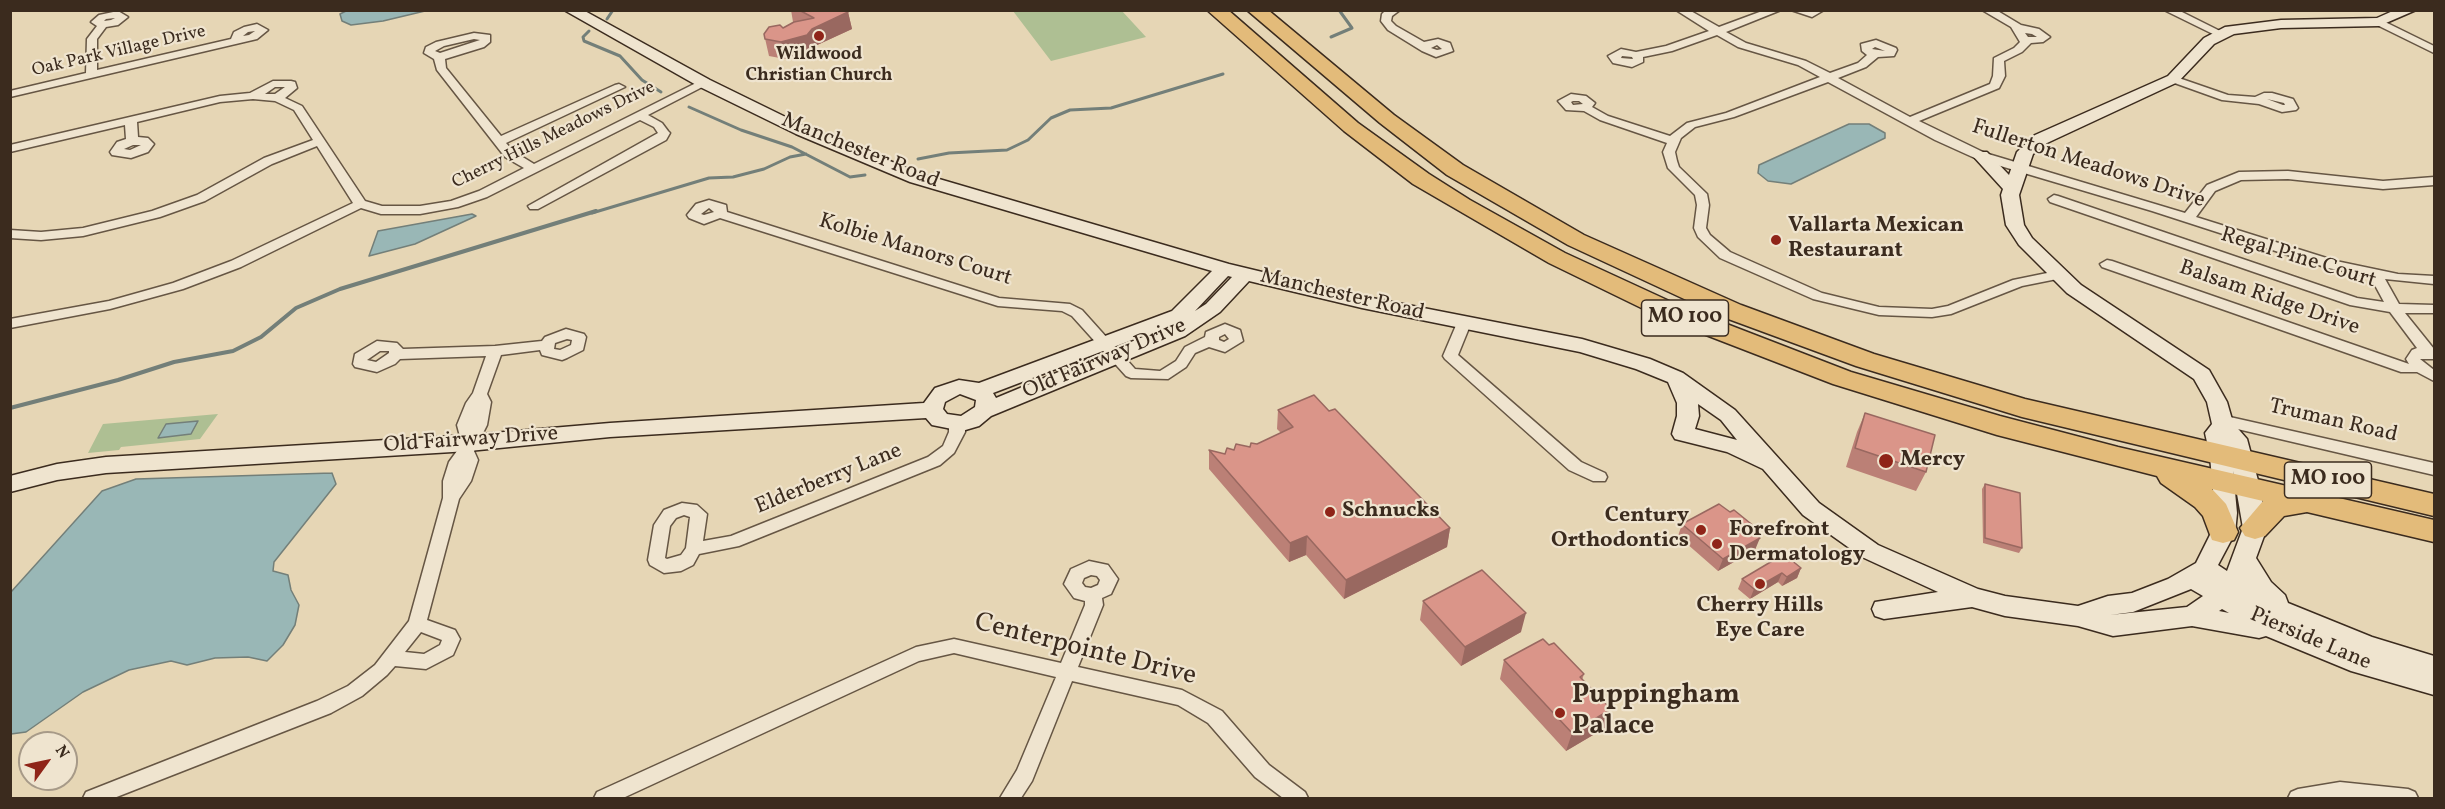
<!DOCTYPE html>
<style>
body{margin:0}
#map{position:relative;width:2445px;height:809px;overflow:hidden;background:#e6d6b5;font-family:Vollkorn,serif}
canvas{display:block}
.frame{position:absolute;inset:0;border:12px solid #3b2b1e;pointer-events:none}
.north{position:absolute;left:18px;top:731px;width:60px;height:60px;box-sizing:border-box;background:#efe4cf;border:2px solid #a79a88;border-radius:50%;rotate:57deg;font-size:16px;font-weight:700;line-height:24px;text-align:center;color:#3b2b1e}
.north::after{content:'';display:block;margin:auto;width:21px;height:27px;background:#8f2418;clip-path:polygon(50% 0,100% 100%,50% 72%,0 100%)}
</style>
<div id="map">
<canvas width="2445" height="809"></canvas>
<div class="frame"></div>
<div class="north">N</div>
</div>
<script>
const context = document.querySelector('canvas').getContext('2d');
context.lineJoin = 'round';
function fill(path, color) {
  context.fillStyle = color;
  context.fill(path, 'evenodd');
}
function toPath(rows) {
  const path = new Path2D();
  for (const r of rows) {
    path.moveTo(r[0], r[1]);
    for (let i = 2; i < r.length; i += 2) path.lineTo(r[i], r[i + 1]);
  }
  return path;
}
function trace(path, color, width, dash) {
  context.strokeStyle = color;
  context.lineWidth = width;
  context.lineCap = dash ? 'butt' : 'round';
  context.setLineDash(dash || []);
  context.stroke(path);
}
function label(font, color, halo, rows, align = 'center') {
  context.font = font + ' Vollkorn,serif';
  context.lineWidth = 4.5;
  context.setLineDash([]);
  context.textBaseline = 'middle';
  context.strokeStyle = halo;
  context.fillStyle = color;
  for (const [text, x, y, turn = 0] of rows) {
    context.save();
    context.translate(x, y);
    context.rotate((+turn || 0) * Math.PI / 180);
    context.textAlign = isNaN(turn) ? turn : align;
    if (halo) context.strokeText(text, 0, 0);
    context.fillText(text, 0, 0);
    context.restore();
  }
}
fill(toPath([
 [1013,11,1122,11,1146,37,1051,61],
 [218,414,200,439,121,447,119,450,88,453,103,424]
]), '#aebf93');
const water = toPath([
 [348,10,425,10,425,11,383,21,351,25,342,21,340,14,348,10],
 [1849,124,1869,124,1885,133,1885,138,1791,184,1768,181,1758,173,1759,165,1849,124],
 [472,214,476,216,415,244,369,256,378,231,472,214],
 [198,421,191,434,158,438,166,424,198,421],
 [332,473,336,484,274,562,273,571,288,575,291,590,299,605,295,625,283,645,267,661,248,657,215,658,187,665,171,661,129,670,83,692,26,732,11,734,11,592,102,491,136,479,332,473]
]);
fill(water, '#99b7b6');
trace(water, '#737f79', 1.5);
trace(toPath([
 [607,19,613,10],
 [589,31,583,37,584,41,620,56,642,80,661,92],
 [1331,37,1352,28,1339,10],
 [689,107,741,130,792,147,850,177,865,175],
 [918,159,949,153,1007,150,1028,140,1051,118,1070,110,1111,108,1223,74],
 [592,213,709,178,733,177,764,169,790,157,806,154]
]), '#737f79', 3);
trace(toPath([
 [10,408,118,380,174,362,233,351,261,337,296,308,340,289,596,211]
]), '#737f79', 4);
const street = toPath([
 [1386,10,1400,10,1392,16,1391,21,1396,26,1424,42,1438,39,1450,43,1453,51,1436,57,1422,51,1388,30,1381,21,1382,14,1386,10],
 [1437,45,1442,49,1437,50,1431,48,1437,45],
 [1676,10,1689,10,1719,27,1765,10,1781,10,1726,32,1746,43,1806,61,1830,73,1858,63,1867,55,1862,51,1861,44,1876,40,1896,48,1897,50,1894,56,1878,57,1866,67,1838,78,1910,117,1990,84,1993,76,1994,58,2014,48,2020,42,2011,27,1982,10,1996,10,2021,25,2039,29,2050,37,2043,42,2031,43,2022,52,2004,61,2005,76,1999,88,1919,121,1985,153,2185,213,2207,185,2239,172,2288,171,2383,181,2434,177,2434,185,2383,189,2288,179,2241,180,2215,191,2196,217,2336,261,2398,274,2434,276,2434,284,2385,279,2399,304,2434,305,2434,313,2405,313,2434,349,2434,359,2420,359,2434,370,2434,381,2417,372,2401,372,2102,267,2100,264,2107,260,2112,261,2409,364,2406,359,2412,350,2417,348,2390,312,2350,305,2050,202,2048,199,2054,195,2058,196,2357,298,2384,302,2370,276,2328,268,2152,211,1977,159,1935,140,1828,82,1734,117,1695,127,1681,138,1675,152,1677,161,1679,167,1707,194,1709,205,1706,228,1710,235,1730,252,1822,293,1879,307,1932,309,1948,306,2013,280,2057,271,2064,275,2062,278,2022,286,1951,314,1932,317,1879,315,1813,299,1720,258,1698,237,1694,228,1697,205,1695,195,1668,168,1663,152,1667,143,1600,120,1584,111,1566,110,1558,101,1571,94,1586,96,1595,103,1592,107,1608,116,1670,136,1687,123,1726,113,1820,77,1798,65,1738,47,1717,35,1672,51,1643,57,1643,62,1632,67,1613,63,1608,56,1621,49,1636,52,1666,46,1709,31,1676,10],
 [2025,33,2032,34,2037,37,2028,37,2025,33],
 [1875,47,1885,51,1872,49,1875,47],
 [1622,56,1632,57,1633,59,1621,58,1622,56],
 [1573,101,1579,101,1583,104,1573,105,1571,102,1573,101],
 [1791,10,1811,11,1824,10,1812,17,1791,10],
 [2164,10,2178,10,2226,34,2217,36,2164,10],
 [118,11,128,17,118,25,106,27,97,39,97,70,231,39,234,32,244,27,257,24,268,30,257,39,10,97,10,91,86,73,87,39,97,26,91,22,99,15,118,11],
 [115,18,111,20,104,21,106,19,115,18],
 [255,31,249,35,243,36,248,32,255,31],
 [2379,19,2434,46,2434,53,2375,24,2374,22,2379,19],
 [474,33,490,35,490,42,484,47,445,59,446,68,501,136,615,85,619,84,625,87,506,143,513,151,534,164,700,81,708,81,710,83,648,115,662,123,668,131,670,133,666,140,538,209,530,209,528,206,658,133,654,127,640,120,487,197,458,207,420,214,381,214,361,208,241,267,183,289,110,309,10,328,10,319,109,301,173,283,231,261,353,203,317,146,272,164,205,201,160,217,83,236,41,240,10,238,10,230,41,232,83,228,152,211,197,195,264,158,313,140,294,110,275,101,253,99,220,102,137,122,138,137,148,138,154,144,148,152,131,158,112,155,110,152,117,142,126,139,125,125,10,152,10,145,220,96,250,93,273,81,291,81,295,82,297,88,285,98,302,106,365,201,382,206,420,206,451,201,479,191,524,168,505,157,437,70,434,59,424,53,426,47,436,42,474,33],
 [474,39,480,40,440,53,435,51,444,46,474,39],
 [275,87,285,87,275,94,265,94,275,87],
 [133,145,141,145,130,150,124,149,133,145],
 [2173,76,2228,95,2255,97,2264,93,2272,93,2293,99,2298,108,2296,110,2282,112,2259,104,2222,100,2169,81,2167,79,2173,76],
 [2267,99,2284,103,2285,105,2283,105,2267,99],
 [709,200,726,205,727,212,999,298,1070,304,1082,310,1135,369,1160,371,1176,361,1185,347,1205,337,1206,332,1225,324,1240,330,1243,341,1225,352,1209,347,1195,353,1186,367,1168,379,1131,378,1126,376,1072,316,1062,311,998,306,720,218,704,224,689,218,687,215,696,204,709,200],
 [709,208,714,212,704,215,701,214,709,208],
 [1225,334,1229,339,1224,342,1219,340,1219,337,1225,334],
 [1464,319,1471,323,1458,355,1581,462,1605,473,1607,477,1605,481,1593,481,1569,470,1445,359,1443,356,1457,323,1464,319],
 [566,329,584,334,586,337,583,350,567,358,562,360,542,355,540,350,501,355,487,394,491,402,487,425,474,451,478,460,471,481,459,499,427,620,455,630,460,639,453,655,426,669,395,666,387,675,362,696,331,713,114,798,83,798,86,792,317,701,348,686,375,665,409,621,443,498,443,481,449,462,462,444,457,425,466,403,473,393,486,356,400,359,395,364,377,372,355,367,353,364,355,354,377,341,397,343,403,349,495,346,542,341,545,337,566,329],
 [567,339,572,340,571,345,560,350,554,349,555,343,567,339],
 [380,351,389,351,389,353,376,362,367,360,380,351],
 [421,632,442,640,440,645,424,654,405,652,421,632],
 [2221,415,2434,463,2434,475,2216,424,2213,420,2216,416,2221,415],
 [957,419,965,424,965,432,954,453,940,465,739,546,699,554,693,565,681,571,664,573,650,565,648,560,654,525,664,510,682,503,697,505,707,514,703,541,731,536,928,457,943,446,949,432,949,424,957,419],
 [684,515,690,517,686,548,681,555,667,559,665,558,670,526,676,518,684,515],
 [1089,561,1108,565,1118,579,1111,594,1102,598,1103,605,1078,667,1182,690,1222,711,1269,765,1305,792,1308,798,1283,798,1255,777,1208,723,1178,705,1072,681,1032,781,1021,798,1000,798,1017,770,1056,677,954,653,919,661,623,798,594,798,597,792,916,647,954,639,1061,663,1085,605,1085,601,1074,598,1064,584,1071,569,1089,561],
 [1091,575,1097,576,1100,580,1098,585,1091,588,1085,587,1082,583,1084,578,1091,575],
 [2340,782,2408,789,2415,792,2418,798,2288,798,2291,792,2298,789,2340,782]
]);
const secondary = toPath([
 [564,10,583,10,710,80,808,128,922,174,1229,264,1362,296,1582,339,1650,359,1683,373,1735,410,1819,503,1878,545,1978,589,2005,596,2078,606,2108,596,2132,593,2168,579,2196,563,2211,533,2215,513,2210,456,2205,433,2212,424,2207,402,2194,379,2067,293,2019,245,2006,225,2001,195,2003,189,1973,156,1975,152,1987,152,2009,175,2017,152,2035,135,2168,76,2204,38,2225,27,2281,20,2377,18,2395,10,2416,10,2379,26,2281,28,2234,34,2214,44,2178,82,2047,143,2033,154,2019,195,2024,225,2032,238,2081,285,2209,370,2227,402,2233,423,2247,439,2260,488,2267,528,2256,558,2271,582,2285,595,2288,603,2372,637,2434,656,2434,695,2351,671,2266,636,2259,638,2192,626,2113,636,2078,626,2005,616,1972,607,1884,619,1875,616,1872,609,1875,602,1938,592,1862,557,1803,515,1763,469,1727,452,1675,439,1672,434,1677,416,1677,403,1668,382,1636,369,1580,352,1362,308,1249,281,1220,312,1185,336,991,416,979,426,962,431,932,425,926,418,610,437,469,451,106,473,57,480,10,492,10,476,57,464,106,457,469,435,610,423,924,403,935,388,959,380,979,383,1172,311,1212,271,910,182,796,134,698,86,564,10],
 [1228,276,1232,277,1206,304,1195,311,1228,276],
 [1179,322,996,398,993,393,1179,322],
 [960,394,976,400,975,407,961,416,947,414,943,409,945,402,960,394],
 [1698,404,1721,420,1737,440,1695,429,1699,416,1698,404],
 [2233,471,2243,528,2227,571,2218,565,2235,533,2237,513,2233,471],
 [2191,589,2203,596,2187,607,2110,615,2133,612,2191,589],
 [2222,609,2229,613,2219,611,2222,609]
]);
const highway = toPath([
 [1207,10,1228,10,1358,123,1429,174,1470,200,1565,253,1680,306,1851,372,2000,416,2118,447,2434,520,2434,542,2307,512,2284,516,2265,536,2255,539,2245,536,2240,528,2263,501,2212,489,2226,504,2238,532,2234,540,2223,543,2212,540,2203,516,2195,507,2161,483,2157,476,1997,435,1833,384,1662,318,1549,263,1413,184,1344,131,1207,10],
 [1247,10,1268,10,1394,115,1463,165,1584,235,1741,305,1874,354,2025,399,2434,494,2434,516,2022,417,1856,366,1723,317,1568,245,1447,175,1380,123,1247,10]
]);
trace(street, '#665644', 3);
trace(secondary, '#3b2b1e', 3);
trace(highway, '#3b2b1e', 3);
fill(street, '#efe4cf');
fill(secondary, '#efe4cf');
fill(highway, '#e3bb7a');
fill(toPath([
 [791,10,845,10,848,12,852,29,815,46,811,52,785,59,769,56,764,34,783,28,793,22],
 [1278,410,1329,411,1450,528,1447,547,1344,599,1306,555,1289,562,1209,469,1209,450,1225,454,1234,450,1250,447,1281,433,1277,429],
 [1865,413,1926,472,1916,491,1846,467,1857,432],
 [1985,484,2022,548,2019,553,1983,543,1982,489],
 [1730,512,1755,527,1753,532,1755,550,1718,571,1678,536,1682,524],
 [1801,568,1797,578,1782,586,1778,582,1750,599,1738,589,1742,579],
 [1423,601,1521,632,1461,666,1420,620],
 [1549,645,1584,674,1582,680,1605,728,1566,751,1500,679,1504,660]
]), '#bb8076');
fill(toPath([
 [848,12,852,29,815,46,811,52,785,59,781,42],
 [1450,528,1447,547,1344,599,1346,580],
 [1307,536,1306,555,1289,562,1290,543],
 [1760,538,1755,550,1718,571,1723,559],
 [1801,568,1797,578,1782,586,1787,577],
 [1782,573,1778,582,1750,599,1754,589],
 [1526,613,1521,632,1461,666,1465,647],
 [1611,709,1605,728,1566,751,1572,733]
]), '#996860');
const building = toPath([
 [799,10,845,10,848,12,812,29,807,35,781,42,765,39,764,34,769,27,780,25,783,28,794,22,814,18,799,10],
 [1314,395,1329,411,1335,409,1450,528,1346,580,1307,536,1290,543,1209,450,1225,454,1227,448,1234,450,1236,444,1250,447,1251,443,1257,444,1293,427,1278,410,1314,395],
 [1865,413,1935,435,1926,472,1855,448,1865,413],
 [1985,484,2020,493,2022,548,1985,538,1985,484],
 [1719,504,1730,512,1734,510,1755,527,1751,530,1760,538,1723,559,1682,524,1719,504],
 [1784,554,1801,568,1787,577,1782,573,1754,589,1742,579,1784,554],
 [1482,570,1526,613,1465,647,1423,601,1482,570],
 [1543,639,1549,645,1554,643,1584,674,1580,677,1611,709,1572,733,1504,660,1543,639]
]);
fill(building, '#da9589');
trace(building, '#996860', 1.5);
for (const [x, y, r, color] of [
 [819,36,6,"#8f2418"],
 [1776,240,6,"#8f2418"],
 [1886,461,8,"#8f2418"],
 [1330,512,6,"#8f2418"],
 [1701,530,6,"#8f2418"],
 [1717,544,6,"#8f2418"],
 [1760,584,6,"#8f2418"],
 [1560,713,6,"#8f2418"]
]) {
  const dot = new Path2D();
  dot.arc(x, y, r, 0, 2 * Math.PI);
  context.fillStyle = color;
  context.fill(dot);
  trace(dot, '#efe4cf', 2);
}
label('18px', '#3b2b1e', '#efe4cf', [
 ["Oak Park Village Drive",119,52,-13],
 ["Cherry Hills Meadows Drive",554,136,-26]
]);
label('bold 18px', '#3b2b1e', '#efe4cf', [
 ["Wildwood",819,56],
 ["Christian Church",819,77]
]);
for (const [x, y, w] of [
 [1685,318,87],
 [2328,480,87]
]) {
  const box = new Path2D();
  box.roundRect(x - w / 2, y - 18, w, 36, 4.5);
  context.fillStyle = '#efe4cf';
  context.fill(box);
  trace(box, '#3b2b1e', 1.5);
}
label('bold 21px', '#3b2b1e', null, [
 ["MO 100",1685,318],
 ["MO 100",2328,480]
]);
label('22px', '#3b2b1e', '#efe4cf', [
 ["Manchester Road",860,152,22],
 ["Fullerton Meadows Drive",2088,165,18],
 ["Kolbie Manors Court",915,251,17],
 ["Regal Pine Court",2298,259,17],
 ["Manchester Road",1342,296,13],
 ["Balsam Ridge Drive",2269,299,19],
 ["Old Fairway Drive",1105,360,-23],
 ["Truman Road",2333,422,13],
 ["Old Fairway Drive",471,441,-4],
 ["Elderberry Lane",829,480,-22],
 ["Pierside Lane",2310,640,23]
]);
label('bold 22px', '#3b2b1e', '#efe4cf', [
 ["Vallarta Mexican",1788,227],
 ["Restaurant",1788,252],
 ["Mercy",1900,461],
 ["Schnucks",1342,512],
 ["Century",1689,517,"right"],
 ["Orthodontics",1689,542,"right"],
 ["Forefront",1729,531],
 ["Dermatology",1729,556],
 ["Cherry Hills",1760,607,"center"],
 ["Eye Care",1760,632,"center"]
], 'left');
label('27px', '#3b2b1e', '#efe4cf', [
 ["Centerpointe Drive",1085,651,14]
]);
label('bold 27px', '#3b2b1e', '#efe4cf', [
 ["Puppingham",1572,697],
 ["Palace",1572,728]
], 'left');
</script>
